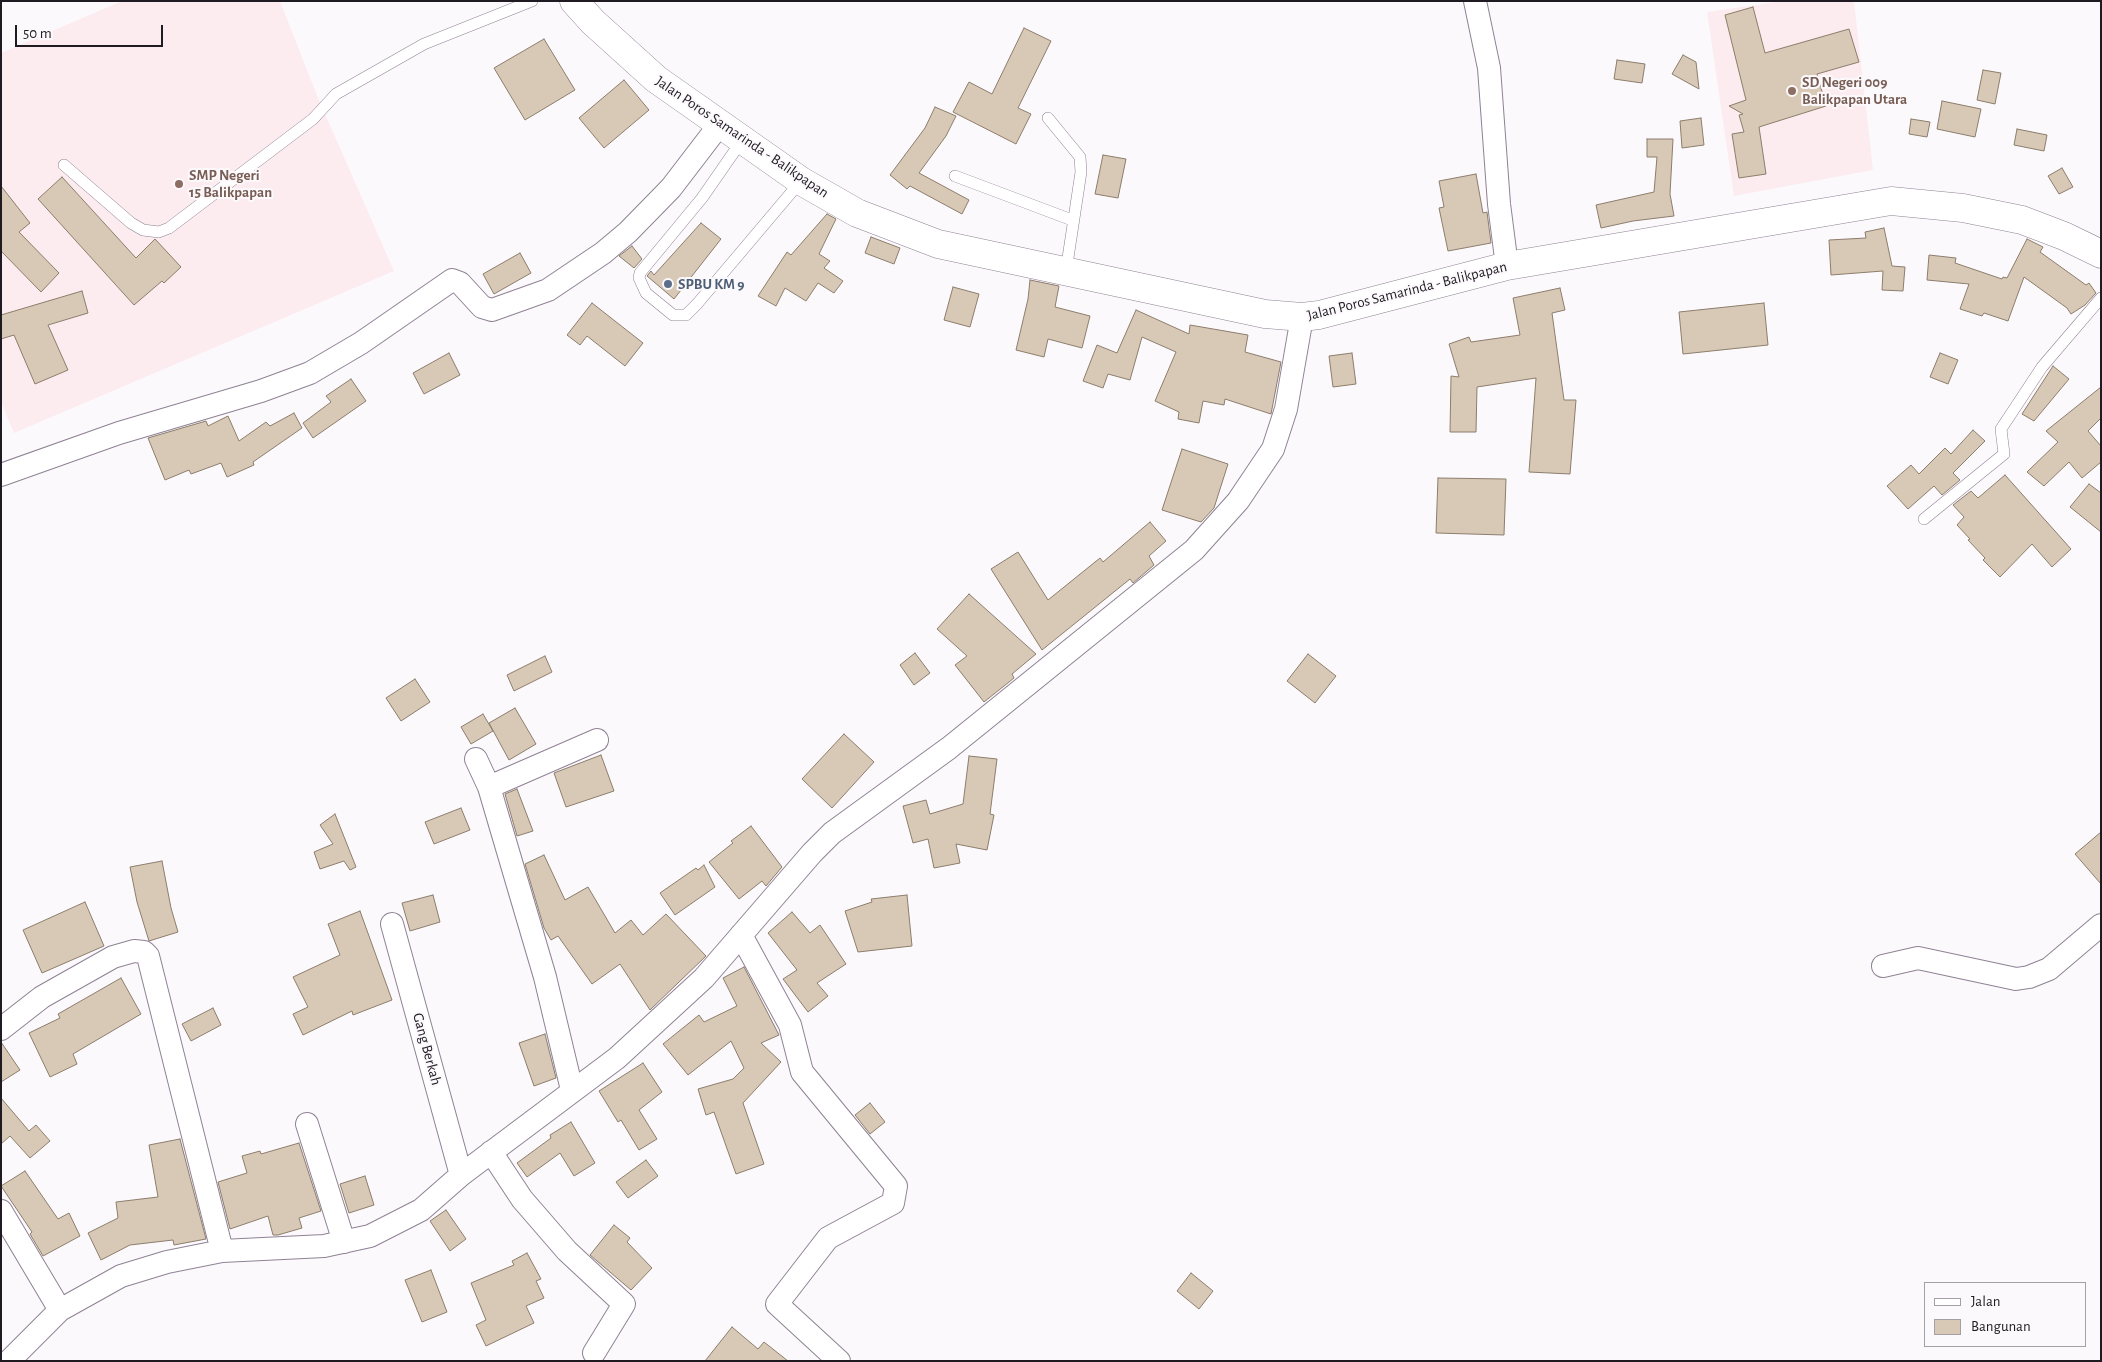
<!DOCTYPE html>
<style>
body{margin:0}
#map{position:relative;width:2102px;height:1362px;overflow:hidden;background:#fcf9fd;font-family:"Alegreya Sans",sans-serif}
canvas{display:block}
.frame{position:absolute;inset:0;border:2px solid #201b22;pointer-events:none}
.legend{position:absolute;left:1924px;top:1282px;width:162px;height:65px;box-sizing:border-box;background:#fcf9fd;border:1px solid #a4a0a5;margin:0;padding:6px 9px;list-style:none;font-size:15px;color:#201b22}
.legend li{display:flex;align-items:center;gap:10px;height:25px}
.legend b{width:25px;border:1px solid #a4a0a5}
.scale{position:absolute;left:15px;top:25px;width:148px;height:22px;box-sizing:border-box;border:2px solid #201b22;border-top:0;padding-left:6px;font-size:15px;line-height:18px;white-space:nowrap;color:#201b22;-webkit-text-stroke:4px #fcf9fd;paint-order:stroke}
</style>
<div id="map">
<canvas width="2102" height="1362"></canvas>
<div class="frame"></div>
<ul class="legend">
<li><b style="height:6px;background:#fff"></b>Jalan</li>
<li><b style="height:14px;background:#d8c9b6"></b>Bangunan</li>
</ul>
<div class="scale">50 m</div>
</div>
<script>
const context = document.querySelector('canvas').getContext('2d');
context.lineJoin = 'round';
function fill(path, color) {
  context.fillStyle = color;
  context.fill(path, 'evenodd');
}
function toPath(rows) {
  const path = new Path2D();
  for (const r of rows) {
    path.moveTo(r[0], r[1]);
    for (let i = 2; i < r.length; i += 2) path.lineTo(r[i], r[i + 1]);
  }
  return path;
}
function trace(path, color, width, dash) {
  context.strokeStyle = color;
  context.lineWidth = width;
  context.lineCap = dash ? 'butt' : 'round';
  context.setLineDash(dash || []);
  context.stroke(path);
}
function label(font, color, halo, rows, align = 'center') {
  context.font = font + ' "Alegreya Sans",sans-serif';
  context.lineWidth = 4;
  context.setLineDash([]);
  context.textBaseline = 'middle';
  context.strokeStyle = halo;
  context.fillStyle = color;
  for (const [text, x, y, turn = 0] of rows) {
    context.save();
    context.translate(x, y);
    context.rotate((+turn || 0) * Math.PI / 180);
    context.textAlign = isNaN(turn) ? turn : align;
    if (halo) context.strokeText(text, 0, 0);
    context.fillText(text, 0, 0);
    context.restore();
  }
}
fill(toPath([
 [122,1,280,1,318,98,394,271,14,433,1,402,1,53],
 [1783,1,1854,1,1873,170,1734,196,1707,12]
]), '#fcecf0');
const building = toPath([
 [1753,7,1765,53,1849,29,1859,62,1817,74,1826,106,1759,127,1766,174,1739,178,1732,134,1744,132,1739,115,1743,114,1729,106,1746,100,1725,15,1753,7],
 [1024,28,1051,41,1018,108,1031,114,1016,144,953,112,969,82,992,94,1024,28],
 [544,39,575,90,525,120,494,68,544,39],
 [1683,55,1696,62,1699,89,1672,74,1683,55],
 [1617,60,1645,64,1642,83,1614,79,1617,60],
 [1983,70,2001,73,1995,104,1977,100,1983,70],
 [624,80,649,110,604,148,579,118,624,80],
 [1942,101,1981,109,1975,137,1937,129,1942,101],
 [935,107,956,116,946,136,919,173,969,200,962,214,910,186,907,189,890,175,925,128,935,107],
 [1701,118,1704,145,1682,148,1680,121,1701,118],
 [1911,119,1930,122,1927,137,1909,134,1911,119],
 [2017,129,2047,135,2044,151,2014,145,2017,129],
 [1647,139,1673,139,1670,194,1674,216,1633,221,1601,228,1596,205,1654,192,1657,157,1647,157,1647,139],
 [1103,155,1126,159,1118,198,1095,194,1103,155],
 [2062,168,2073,187,2059,194,2048,176,2062,168],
 [1476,174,1483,213,1487,212,1491,243,1448,251,1439,208,1444,207,1439,181,1476,174],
 [62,177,136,258,155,239,181,267,164,283,162,281,134,305,38,199,62,177],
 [1,186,30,223,19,232,59,273,41,292,1,251,1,186],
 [827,214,836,219,819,254,830,261,824,268,843,281,834,293,818,283,806,301,785,288,776,306,758,296,787,252,791,255,827,214],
 [701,223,721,239,674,299,647,276,651,271,654,275,701,223],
 [1884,228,1892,266,1905,267,1903,291,1882,290,1883,271,1831,275,1829,240,1866,238,1865,232,1884,228],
 [871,237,900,248,894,264,865,253,871,237],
 [2027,239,2043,247,2040,252,2086,285,2089,283,2096,293,2085,305,2071,314,2067,308,2024,277,2008,321,1984,313,1982,316,1960,309,1969,284,1927,280,1929,255,1956,258,1955,263,2002,279,2003,277,2007,278,2027,239],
 [632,246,642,259,634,268,619,256,632,246],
 [520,253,531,273,494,294,483,274,520,253],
 [1030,280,1059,286,1055,307,1090,316,1082,348,1048,339,1044,357,1016,350,1028,299,1030,280],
 [953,287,979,294,970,327,944,320,953,287],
 [1560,288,1565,310,1552,313,1564,400,1576,400,1570,474,1529,472,1536,378,1477,387,1476,432,1450,432,1451,376,1459,377,1449,344,1469,337,1471,342,1520,335,1513,298,1560,288],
 [82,291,88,313,48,325,68,370,35,384,14,335,1,339,1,315,82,291],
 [592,303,643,343,625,366,587,336,580,345,567,335,592,303],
 [1764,303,1768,345,1683,354,1679,312,1764,303],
 [1136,310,1189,334,1190,325,1248,335,1245,352,1281,362,1271,414,1225,399,1224,405,1203,401,1199,423,1178,419,1179,412,1155,401,1176,352,1142,337,1130,380,1108,374,1103,388,1083,381,1097,345,1117,353,1136,310],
 [449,353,460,375,424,394,413,373,449,353],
 [1352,353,1356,384,1333,387,1329,356,1352,353],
 [1940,353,1958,360,1948,384,1930,377,1940,353],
 [2053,366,2069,379,2034,421,2022,414,2053,366],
 [351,379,366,401,313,438,303,423,331,402,326,396,351,379],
 [2101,387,2101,418,2088,431,2101,446,2101,462,2082,478,2069,462,2044,486,2027,472,2058,442,2046,431,2101,387],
 [294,413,302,428,253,462,254,465,227,477,221,463,191,474,189,470,165,480,148,438,206,421,208,426,228,416,239,441,266,422,270,426,294,413],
 [1973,430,1985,441,1953,473,1960,480,1942,495,1934,486,1908,509,1887,486,1911,465,1919,474,1945,448,1951,454,1973,430],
 [1182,449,1228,464,1214,508,1201,522,1162,510,1182,449],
 [2005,475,2071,549,2052,567,2032,544,2000,577,1983,560,1985,558,1968,540,1970,539,1957,525,1964,517,1953,505,1971,491,1978,498,2005,475],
 [1438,478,1506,479,1504,535,1436,533,1438,478],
 [2089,484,2101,493,2101,532,2070,507,2089,484],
 [1150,522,1166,541,1149,556,1154,565,1133,583,1130,579,1042,650,991,569,1018,552,1048,600,1100,558,1103,562,1150,522],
 [969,594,1036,654,1012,674,1014,678,984,702,955,665,967,656,937,629,969,594],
 [915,653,930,673,914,685,900,665,915,653],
 [1308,654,1336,676,1315,703,1287,681,1308,654],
 [545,656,552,672,514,691,507,675,545,656],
 [415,679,430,702,401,721,386,698,415,679],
 [515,708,536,744,509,760,489,723,515,708],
 [483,714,493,731,471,744,461,727,483,714],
 [844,734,874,762,832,808,802,779,844,734],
 [601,755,614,791,566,807,554,773,601,755],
 [969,756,997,759,990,814,994,815,987,850,956,844,960,863,934,868,928,839,913,843,903,806,926,800,930,814,963,804,969,756],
 [517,789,533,831,517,836,505,794,517,789],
 [461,808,470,830,434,844,425,822,461,808],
 [335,814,356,867,350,870,344,861,320,869,314,852,333,844,320,825,335,814],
 [751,826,782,867,766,886,762,881,739,899,709,862,733,843,731,841,751,826],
 [2101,832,2101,884,2075,854,2101,832],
 [544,855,565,900,588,887,615,933,631,920,643,935,666,914,706,956,650,1010,620,964,592,984,558,936,551,940,544,928,525,864,544,855],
 [162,861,171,908,178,932,149,941,137,902,130,867,162,861],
 [704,865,715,887,675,915,660,893,696,868,698,870,704,865],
 [433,895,440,922,410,931,402,903,433,895],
 [907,895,912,946,858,952,845,911,872,902,871,899,907,895],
 [85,902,104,946,42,973,23,930,85,902],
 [360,911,392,1000,353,1015,352,1011,303,1035,293,1014,308,1007,293,977,340,955,328,924,360,911],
 [792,912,810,933,820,925,846,964,817,983,828,996,808,1012,783,979,797,970,768,933,792,912],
 [744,967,779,1035,761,1043,781,1062,743,1103,764,1164,736,1174,714,1112,706,1115,698,1089,733,1079,744,1068,731,1041,688,1075,663,1044,699,1015,704,1022,737,1006,723,978,744,967],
 [121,978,141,1014,73,1054,77,1064,50,1077,29,1033,60,1018,58,1014,121,978],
 [213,1008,221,1025,191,1041,182,1024,213,1008],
 [545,1034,556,1078,534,1086,519,1043,545,1034],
 [1,1042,20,1070,1,1082,1,1042],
 [643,1063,662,1092,639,1110,657,1139,639,1150,621,1120,618,1122,599,1091,643,1063],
 [1,1098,29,1131,36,1125,50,1141,30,1158,10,1136,1,1144,1,1098],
 [870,1103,885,1122,870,1134,855,1115,870,1103],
 [571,1122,595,1163,574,1176,560,1153,527,1177,517,1163,551,1138,550,1135,571,1122],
 [180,1139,206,1239,174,1245,173,1240,130,1245,101,1260,88,1233,118,1218,116,1202,158,1197,149,1145,180,1139],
 [299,1143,321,1211,299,1218,302,1228,278,1235,273,1235,268,1216,230,1229,218,1182,247,1173,242,1156,260,1151,261,1154,299,1143],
 [646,1160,658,1176,628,1198,616,1182,646,1160],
 [25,1171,58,1219,69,1213,80,1236,43,1256,30,1234,32,1232,1,1186,25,1171],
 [365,1176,374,1205,349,1213,340,1184,365,1176],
 [446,1210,466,1239,450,1251,430,1221,446,1210],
 [614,1225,630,1238,627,1242,652,1268,631,1290,590,1255,614,1225],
 [527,1253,541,1279,536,1281,544,1298,526,1306,534,1323,486,1346,476,1325,486,1320,471,1283,514,1265,512,1261,527,1253],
 [431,1270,447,1312,422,1322,405,1280,431,1270],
 [1191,1273,1213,1291,1199,1309,1177,1291,1191,1273],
 [732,1327,758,1349,764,1342,788,1361,705,1361,732,1327]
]);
fill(building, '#d8c9b6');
trace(building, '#8c7d6c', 1);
const service = toPath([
 [1048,118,1080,157,1081,172,1066,271],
 [743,139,702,198,640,273,639,278,646,293,673,315,686,315,697,304,801,181],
 [64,165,131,223,143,230,159,232,169,228,313,119,336,94,424,44,532,1],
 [955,176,1072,220],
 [1924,519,2004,454,2001,429,2042,367,2101,298]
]);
const minor = toPath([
 [1475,1,1489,68,1499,204,1507,266],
 [1,475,119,433,261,391,310,373,361,343,452,280,460,283,482,307,492,310,548,290,603,253,628,232,671,188,720,124],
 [476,759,489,787],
 [392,924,461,1175],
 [741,935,790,1025,802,1072,896,1186,893,1203,828,1238,777,1304,839,1361],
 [1883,966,1918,958,2016,979,2029,977,2049,969,2101,925],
 [1,1029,42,997,113,957,134,951,144,952,148,956,222,1251],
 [572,1090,545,977,489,787,597,740],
 [307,1124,344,1242],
 [491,1152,522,1199,567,1251,624,1304,594,1353],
 [1,1211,60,1310],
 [9,1361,60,1310,121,1276,167,1262,222,1251,324,1246,370,1236,421,1210,461,1175,617,1058,704,978,812,853,832,833,949,748,1194,550,1238,501,1273,449,1286,409,1302,317]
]);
const trunk = toPath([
 [574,1,593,22,656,79,801,181,857,213,938,244,1265,314,1302,317,1319,315,1507,266,1891,201,1963,208,2022,220,2064,236,2101,254]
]);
trace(service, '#8f8294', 12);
trace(minor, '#8f8294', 24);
trace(trunk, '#8f8294', 29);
trace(service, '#fff', 11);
trace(minor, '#fff', 22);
trace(trunk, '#fff', 28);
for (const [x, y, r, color] of [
 [1792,91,5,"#8d6e63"],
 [179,184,5,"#8d6e63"],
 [668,284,5,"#5c6f8a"]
]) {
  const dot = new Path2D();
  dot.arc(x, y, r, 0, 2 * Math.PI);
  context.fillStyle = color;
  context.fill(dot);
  trace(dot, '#fcf9fd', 2);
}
label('bold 15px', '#785e54', '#fcf9fd', [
 ["SD Negeri 009",1802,82],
 ["Balikpapan Utara",1802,99],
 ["SMP Negeri",189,175],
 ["15 Balikpapan",189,192]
], 'left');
label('15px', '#201b22', '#fcf9fd', [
 ["Jalan Poros Samarinda - Balikpapan",742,137,34],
 ["Jalan Poros Samarinda - Balikpapan",1407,291,-14],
 ["Gang Berkah",427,1049,75]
]);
label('bold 15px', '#4e5e75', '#fcf9fd', [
 ["SPBU KM 9",678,284]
], 'left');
</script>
